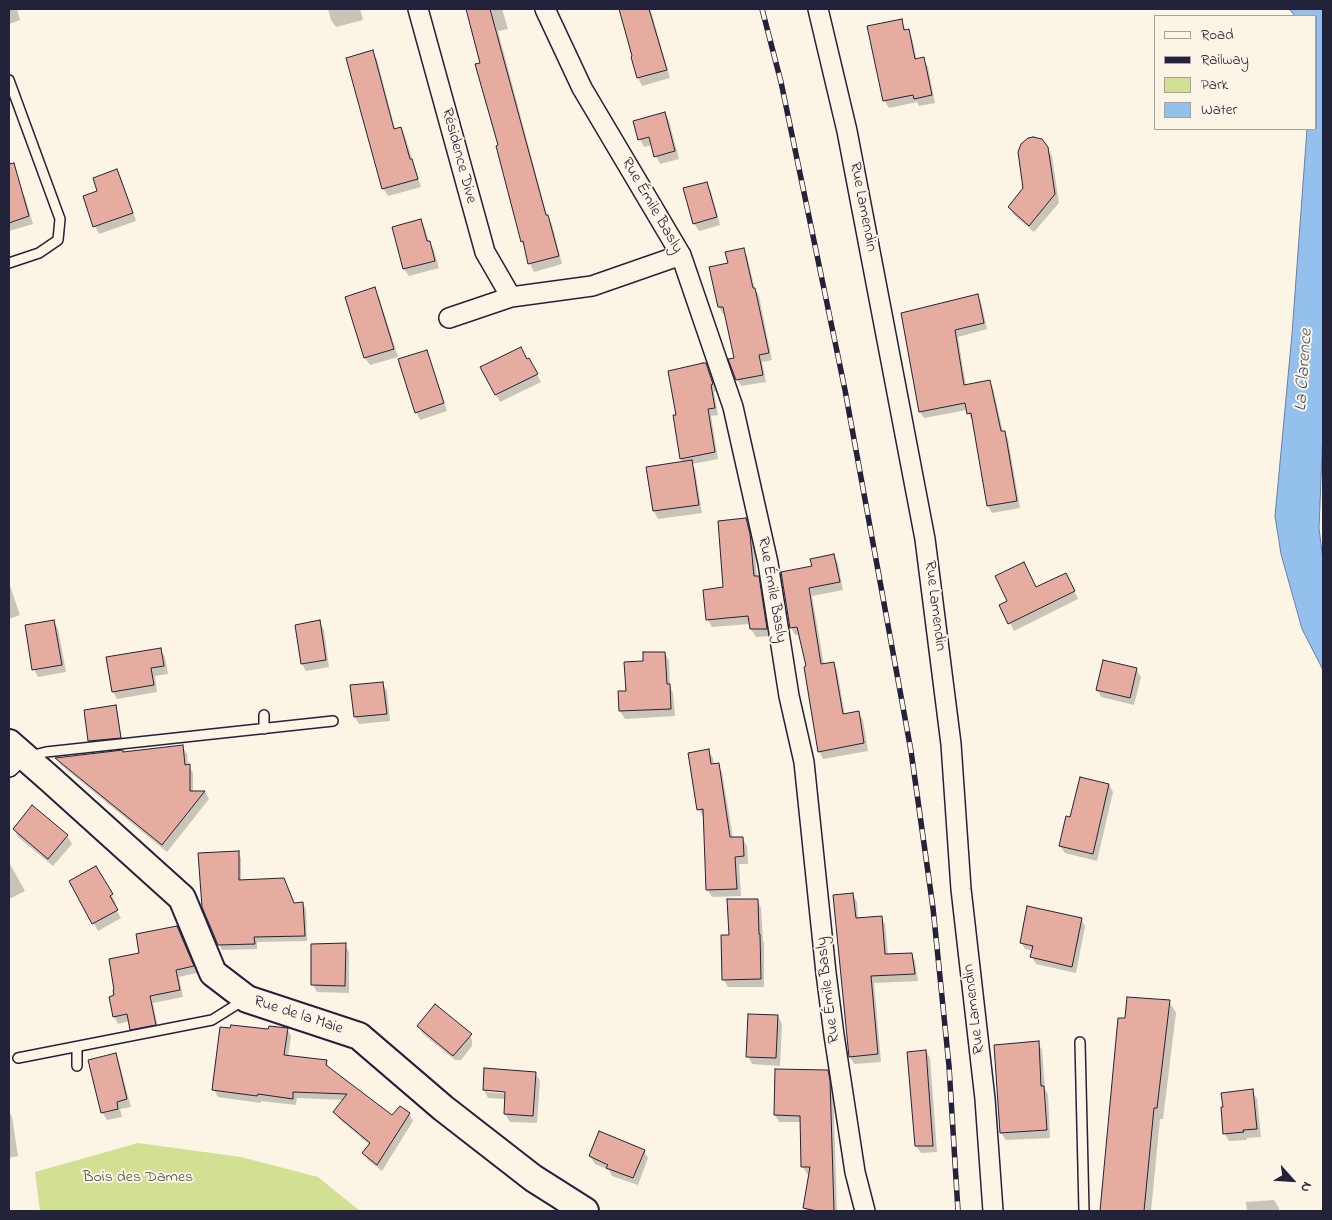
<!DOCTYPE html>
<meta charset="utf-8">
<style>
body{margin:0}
#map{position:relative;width:1332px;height:1220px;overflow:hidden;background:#fcf5e5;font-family:"Indie Flower",sans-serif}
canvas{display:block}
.frame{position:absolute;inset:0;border:10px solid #22223b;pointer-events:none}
.legend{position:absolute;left:1154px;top:15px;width:162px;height:115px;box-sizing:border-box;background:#fcf5e5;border:1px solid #a5a1a1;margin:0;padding:6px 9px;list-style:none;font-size:15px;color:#22223b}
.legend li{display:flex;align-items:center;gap:10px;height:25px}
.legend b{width:25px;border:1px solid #a5a1a1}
.north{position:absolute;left:1267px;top:1155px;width:50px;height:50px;-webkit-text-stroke:4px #fcf5e5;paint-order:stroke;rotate:116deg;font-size:14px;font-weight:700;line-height:20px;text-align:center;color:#22223b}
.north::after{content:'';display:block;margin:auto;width:18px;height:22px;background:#22223b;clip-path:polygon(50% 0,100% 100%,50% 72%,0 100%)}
</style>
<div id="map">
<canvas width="1332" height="1220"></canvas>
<div class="frame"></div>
<ul class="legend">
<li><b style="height:6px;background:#fcf5e5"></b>Road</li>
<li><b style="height:6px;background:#22223b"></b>Railway</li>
<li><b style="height:14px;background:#d2e094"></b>Park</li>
<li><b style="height:14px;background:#93c0ed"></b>Water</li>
</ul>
<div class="north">N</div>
</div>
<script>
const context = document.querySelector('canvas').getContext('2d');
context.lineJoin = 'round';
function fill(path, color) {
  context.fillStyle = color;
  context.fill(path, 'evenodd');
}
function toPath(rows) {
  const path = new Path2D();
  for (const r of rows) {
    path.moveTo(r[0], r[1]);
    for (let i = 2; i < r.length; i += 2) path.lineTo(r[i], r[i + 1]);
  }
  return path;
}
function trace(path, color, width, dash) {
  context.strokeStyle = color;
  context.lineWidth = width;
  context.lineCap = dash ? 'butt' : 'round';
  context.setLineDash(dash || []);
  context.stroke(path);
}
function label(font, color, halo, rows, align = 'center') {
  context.font = font + ' "Indie Flower",sans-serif';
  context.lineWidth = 4;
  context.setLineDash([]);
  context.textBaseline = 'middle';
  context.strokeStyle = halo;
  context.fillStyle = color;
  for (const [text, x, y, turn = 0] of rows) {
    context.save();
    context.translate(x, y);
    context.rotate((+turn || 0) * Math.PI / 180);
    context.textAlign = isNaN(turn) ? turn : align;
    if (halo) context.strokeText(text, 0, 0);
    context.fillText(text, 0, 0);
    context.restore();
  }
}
fill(toPath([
 [138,1143,241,1157,318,1177,360,1211,40,1211,35,1172]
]), '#d2e094');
const water = toPath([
 [1289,9,1323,9,1323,430,1319,528,1323,560,1323,670,1302,629,1281,554,1275,516,1292,334,1307,129,1316,129,1316,16,1295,16,1289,9]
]);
fill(water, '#93c0ed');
trace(water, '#6681a6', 1);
fill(toPath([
 [9,9,17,9,20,20,9,24],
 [328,9,360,9,363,20,336,27,331,20],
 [467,9,502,9,508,29,498,31,547,216,552,224,562,264,534,272,530,264,525,248,522,241,499,146,482,64],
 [632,9,649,9,651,11,670,78,642,86,638,78,632,57,634,57,622,12],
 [901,20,906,31,908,31,912,38,917,60,923,59,928,67,935,103,919,106,917,102,889,108,884,100],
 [372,52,377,59,395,129,401,128,405,136,421,187,388,196,383,188],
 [665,113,669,121,679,159,660,164,656,156,652,145,644,147,640,139],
 [1047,148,1052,156,1059,203,1034,232,1014,215,1009,207,1025,188],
 [117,171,121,178,136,221,99,234,95,226,99,192],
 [706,184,711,191,720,225,699,231,694,223],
 [20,189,25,197,33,224,9,231,9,193],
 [421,220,425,228,429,242,434,250,439,268,409,276,404,269],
 [743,249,747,256,755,289,759,296,772,360,762,362,766,382,741,386,737,379,736,359,726,314,723,314,719,307],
 [374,289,379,297,398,357,370,365,365,358],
 [977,295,981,302,987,329,958,337,966,386,989,382,993,388,1003,432,1004,432,1008,439,1020,508,992,513,988,506,973,420,972,420,967,410,924,418,920,412,902,314],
 [426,351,430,359,447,411,420,420,416,412],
 [529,359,541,382,500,402,482,368],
 [705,364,709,371,716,391,714,392,718,415,711,416,718,459,692,464,695,469,702,513,658,519,654,511,683,463,681,458,677,416],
 [746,519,750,527,754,543,757,577,758,577,762,585,771,636,756,637,751,629,750,624,712,627,707,619,724,588],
 [834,555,838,563,843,590,812,596,824,665,833,663,837,670,845,715,858,713,863,720,868,751,823,759,819,751,808,667,800,634,795,635,791,627,813,567],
 [1070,582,1078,599,1014,631,1010,623,1036,588],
 [9,583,20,615,9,619],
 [54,621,58,629,66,672,38,677,34,669],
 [320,622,324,630,329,667,306,671,302,664],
 [160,649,165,657,168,674,155,676,157,692,117,699,113,692],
 [665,653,669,661,670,687,673,693,675,716,625,719,620,711,627,692,644,662],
 [1136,669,1141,677,1134,705,1101,697,1097,690],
 [382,683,387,691,390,721,359,724,355,717],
 [115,706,117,710,122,741,91,744,89,741],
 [182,747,187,754,188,766,189,766,193,773,193,792,205,792,209,799,167,852,61,765,57,759],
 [708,751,713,758,714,765,718,764,722,772,733,838,742,838,747,846,748,864,739,864,741,896,712,897,707,889,704,817,703,817,699,809],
 [1109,785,1113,792,1097,861,1065,853,1060,846,1071,819],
 [33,807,67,836,72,844,53,866,18,837,14,829],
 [238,852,241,858,241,882,294,904,303,904,306,909,307,941,257,942,257,949,222,950,219,944],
 [10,864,25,891,9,899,9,865],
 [96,867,116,903,113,904,121,918,98,931,70,882],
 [853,895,857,902,858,919,881,917,885,924,888,955,911,954,915,961,918,981,874,983,881,1062,854,1064,850,1057,834,896],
 [757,900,761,908,763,941,764,943,764,987,728,987,724,980,730,936],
 [1081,919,1085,926,1076,973,1036,964,1032,957,1033,951,1025,949,1021,942],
 [177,927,181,934,197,973,179,977,183,997,153,1003,159,1032,135,1037,131,1029,130,1021,118,1024,114,1016,116,996,141,954],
 [345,945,349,952,349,993,317,992,313,985],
 [1169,1001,1176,1013,1163,1119,1160,1119,1151,1211,1101,1211,1119,1019,1126,1020],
 [778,1016,782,1024,780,1066,752,1064,748,1056],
 [418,1026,468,1032,472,1040,472,1046,461,1060,455,1060,423,1034],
 [287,1029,291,1036,288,1057,326,1062,330,1069,392,1117,409,1114,413,1121,382,1171,368,1160,364,1153,370,1145,339,1119,335,1112,344,1100,297,1098,296,1105,261,1101,261,1103,218,1097,214,1090,269,1031],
 [1038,1043,1042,1050,1045,1089,1048,1094,1050,1138,1006,1140,1001,1133],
 [926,1051,930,1058,937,1152,921,1153,916,1146],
 [115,1054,119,1062,131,1107,120,1109,122,1117,107,1120,102,1112],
 [827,1071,831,1078,833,1088,837,1210,845,1211,806,1211,805,1208,810,1173,807,1174,803,1167,802,1122,779,1122,775,1115],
 [535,1073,540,1081,537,1123,510,1122,505,1114,506,1099,488,1098,484,1090],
 [487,1089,512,1091,511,1094,487,1092],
 [1252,1091,1257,1099,1261,1137,1247,1138,1247,1140,1229,1141,1225,1134],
 [9,1111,12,1117,18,1156,9,1158],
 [644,1151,648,1158,638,1185,612,1176,609,1170,595,1164,590,1156],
 [1274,1200,1279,1208,1279,1211,1247,1211,1246,1202]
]), '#0003');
const building = toPath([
 [466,9,490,9,546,215,548,215,559,256,528,264,523,241,521,242,496,146,498,145,475,64,480,63,466,9],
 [619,9,649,9,667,70,637,78,631,57,632,56,619,9],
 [902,19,904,30,909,29,915,59,924,57,932,95,914,99,913,95,883,101,867,26,902,19],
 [373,50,394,129,401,127,410,159,412,159,418,179,382,189,346,58,373,50],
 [665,112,675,151,654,157,649,137,638,140,633,121,665,112],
 [1033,137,1042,139,1048,147,1055,194,1029,226,1008,207,1023,188,1018,152,1021,144,1028,138,1033,137],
 [14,163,29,216,9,223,9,164,14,163],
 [117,169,133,213,93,227,83,196,97,191,93,178,117,169],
 [707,182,717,217,693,224,683,188,707,182],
 [421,219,427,241,430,241,435,261,403,269,392,227,421,219],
 [744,248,753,288,755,288,769,353,759,355,763,375,736,380,728,359,734,358,723,307,718,307,709,267,728,263,725,252,744,248],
 [375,287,394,349,364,358,345,297,375,287],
 [978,294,984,323,955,330,964,385,990,380,1001,431,1005,431,1017,501,987,506,971,413,967,414,965,403,919,412,901,313,978,294],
 [521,347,527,359,529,358,538,374,495,395,480,367,521,347],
 [427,350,444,403,415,413,398,359,427,350],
 [703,363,706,363,713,384,711,385,715,408,708,409,715,452,680,459,673,415,676,415,668,371,703,363],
 [692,460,699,505,653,511,646,467,692,460],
 [746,518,750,534,754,576,759,576,767,629,750,629,748,616,706,620,703,590,723,587,718,521,746,518],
 [834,554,840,582,809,588,821,664,834,662,843,714,859,711,864,743,818,752,804,667,806,666,797,627,790,628,781,572,812,566,810,559,834,554],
 [1024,562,1036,587,1066,573,1075,591,1008,624,999,605,1007,601,995,576,1024,562],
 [54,620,62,665,32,670,25,625,54,620],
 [320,620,326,660,301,664,295,625,320,620],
 [161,648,164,666,151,668,154,685,112,692,106,657,161,648],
 [643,652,665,652,667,684,670,684,671,709,619,711,618,691,626,691,624,662,643,661,643,652],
 [1103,660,1137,668,1130,698,1096,690,1103,660],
 [383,682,387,714,354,717,350,685,383,682],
 [116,705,121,738,88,741,84,710,116,705],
 [183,745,185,765,190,764,190,791,205,791,162,845,55,758,123,750,123,752,183,745],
 [709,749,711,764,719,763,730,837,743,837,744,856,735,857,737,889,706,890,703,809,697,810,688,753,709,749],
 [1080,777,1109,784,1093,854,1059,846,1066,816,1070,817,1080,777],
 [32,805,68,835,48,859,13,829,32,805],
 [239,851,239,880,284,878,294,903,303,902,305,936,254,937,255,944,218,945,202,907,198,853,239,851],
 [96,866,113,894,110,896,118,910,92,924,69,881,96,866],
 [853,893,856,918,882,916,885,954,912,953,915,974,871,976,878,1054,849,1057,833,895,853,893],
 [727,899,758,899,759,934,760,934,761,979,722,980,721,935,729,935,727,899],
 [1027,906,1082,918,1072,967,1030,957,1033,946,1020,943,1027,906],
 [177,926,194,966,176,970,180,990,150,996,156,1025,130,1030,127,1014,113,1017,109,997,114,995,113,990,114,990,109,959,139,953,136,934,177,926],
 [346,943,345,986,311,985,311,944,346,943],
 [1127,997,1170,1000,1157,1108,1154,1108,1144,1211,1100,1211,1118,1018,1125,1018,1127,997],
 [435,1004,472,1034,453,1056,417,1026,435,1004],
 [748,1014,778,1015,776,1058,746,1057,748,1014],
 [231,1025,268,1029,269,1026,288,1028,284,1055,327,1060,326,1065,392,1115,400,1106,410,1113,377,1165,362,1153,370,1143,333,1112,347,1094,293,1092,293,1099,258,1094,257,1096,212,1090,220,1027,230,1028,231,1025],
 [1039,1041,1041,1086,1044,1086,1047,1130,1000,1133,994,1045,1039,1041],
 [926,1050,933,1146,915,1146,907,1052,926,1050],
 [116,1053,127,1099,117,1102,118,1109,101,1113,88,1060,116,1053],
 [484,1068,536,1072,533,1116,504,1114,505,1092,483,1090,484,1068],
 [775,1069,828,1070,830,1080,834,1211,817,1211,803,1208,810,1167,801,1167,800,1116,774,1115,775,1069],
 [1253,1089,1257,1129,1243,1130,1244,1132,1223,1134,1221,1107,1223,1107,1221,1093,1253,1089],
 [599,1131,645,1150,633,1178,606,1168,608,1165,589,1156,599,1131]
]);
fill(building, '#e5ac9f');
trace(building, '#22223b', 1);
const lane = toPath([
 [9,80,60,219,58,240,39,253,9,263],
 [264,715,264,729],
 [30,756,46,752,333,721],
 [1080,1042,1084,1211],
 [18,1058,212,1020,244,1000],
 [77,1066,77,1047]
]);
const street = toPath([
 [418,9,485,252,511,297],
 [545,9,582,88,681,255,733,407,768,563,789,696,804,762,826,973,834,1035,855,1172,865,1211],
 [818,9,847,131,925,539,951,744,961,889,985,1099,993,1211],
 [449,318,511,297,592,286,681,255],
 [9,767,22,754]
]);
const secondary = toPath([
 [9,743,50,779,182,898,213,973,247,999,359,1036,443,1108,533,1178,585,1211]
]);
trace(lane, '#22223b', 12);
trace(street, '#22223b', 22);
trace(secondary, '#22223b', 30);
trace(lane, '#fcf5e5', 9);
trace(street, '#fcf5e5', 19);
trace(secondary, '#fcf5e5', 26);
const rail = toPath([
 [762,9,781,82,845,390,911,751,933,908,949,1066,958,1211]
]);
trace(rail, '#22223b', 5.5);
trace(rail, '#fcf5e5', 4, [11]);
label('16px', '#22223b', '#fcf5e5', [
 ["Résidence Dive",458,156,75],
 ["Rue Émile Basly",651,206,60],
 ["Rue Lamendin",862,207,79],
 ["Rue Émile Basly",771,590,80],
 ["Rue Lamendin",934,606,83],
 ["Rue Émile Basly",829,990,-97],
 ["Rue Lamendin",975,1009,-97],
 ["Rue de la Maie",298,1016,18]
]);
label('16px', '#4e5251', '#fcf5e5', [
 ["Bois des Dames",138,1178]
]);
label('italic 18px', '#445170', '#fcf5e5', [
 ["La Clarence",1305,370,-86]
]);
</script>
